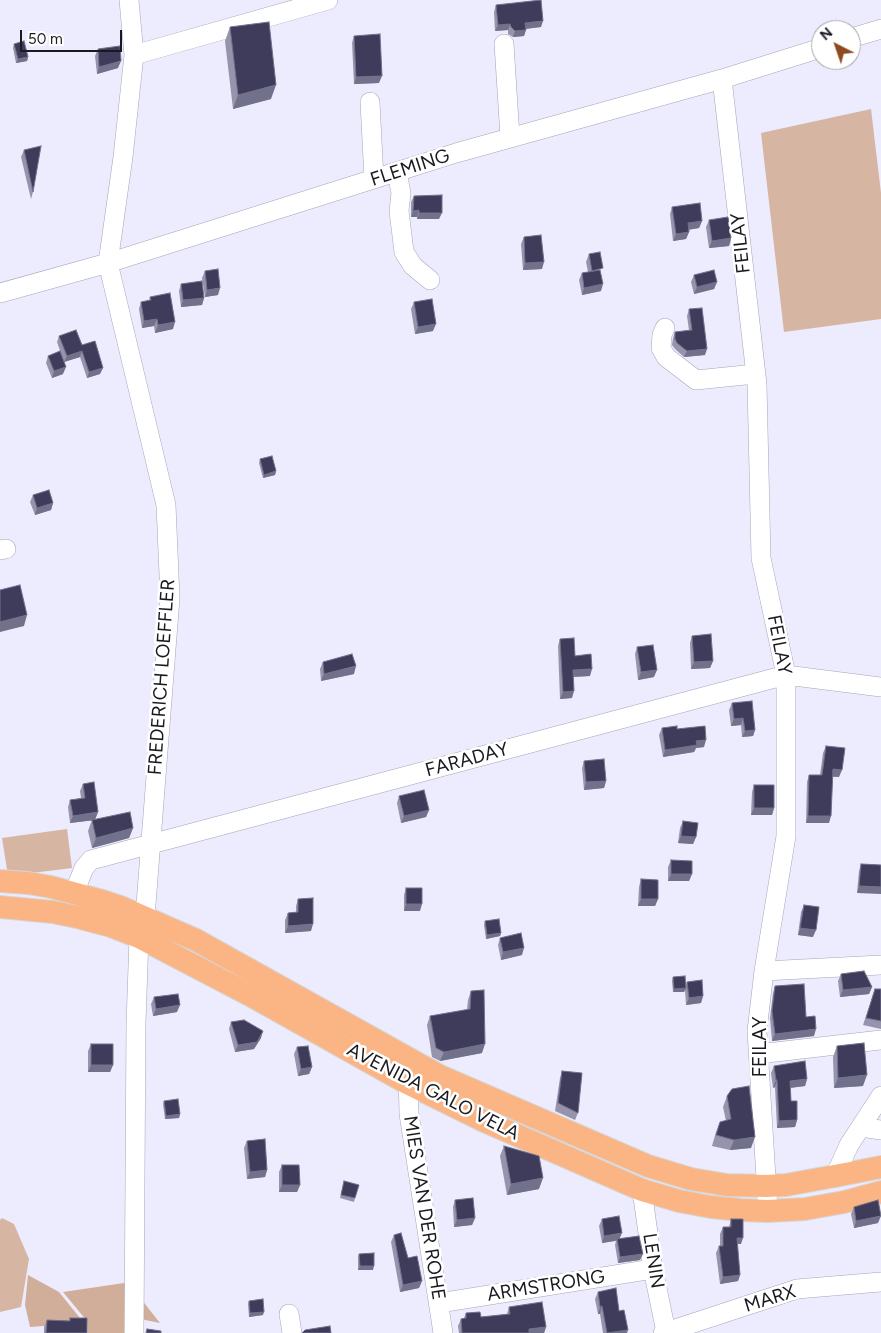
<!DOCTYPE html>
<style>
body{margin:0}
#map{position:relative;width:881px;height:1333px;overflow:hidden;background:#ececfe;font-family:Figtree,sans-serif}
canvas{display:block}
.north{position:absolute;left:811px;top:20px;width:50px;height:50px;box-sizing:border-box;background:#fff;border:1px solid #a3a3a6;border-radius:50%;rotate:319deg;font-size:14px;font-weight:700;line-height:20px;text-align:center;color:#191920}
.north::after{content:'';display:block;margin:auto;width:18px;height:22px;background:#8f4b1e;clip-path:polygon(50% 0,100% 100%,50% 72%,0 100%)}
.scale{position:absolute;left:20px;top:30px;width:102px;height:22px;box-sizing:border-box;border:2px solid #191920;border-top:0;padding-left:6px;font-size:15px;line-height:18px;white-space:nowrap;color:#191920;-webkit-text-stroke:4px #fff;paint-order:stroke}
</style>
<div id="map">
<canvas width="881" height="1333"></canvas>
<div class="north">N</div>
<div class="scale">50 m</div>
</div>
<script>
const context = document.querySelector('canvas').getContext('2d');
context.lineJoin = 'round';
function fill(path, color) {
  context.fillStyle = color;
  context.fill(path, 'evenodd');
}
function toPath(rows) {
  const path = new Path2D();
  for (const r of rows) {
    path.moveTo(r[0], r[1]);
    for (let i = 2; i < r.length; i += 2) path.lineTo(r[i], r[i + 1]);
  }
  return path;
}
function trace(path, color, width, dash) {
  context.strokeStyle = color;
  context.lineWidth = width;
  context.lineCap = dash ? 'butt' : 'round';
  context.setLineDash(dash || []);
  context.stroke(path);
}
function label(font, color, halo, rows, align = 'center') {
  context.font = font + ' Figtree,sans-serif';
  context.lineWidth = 5;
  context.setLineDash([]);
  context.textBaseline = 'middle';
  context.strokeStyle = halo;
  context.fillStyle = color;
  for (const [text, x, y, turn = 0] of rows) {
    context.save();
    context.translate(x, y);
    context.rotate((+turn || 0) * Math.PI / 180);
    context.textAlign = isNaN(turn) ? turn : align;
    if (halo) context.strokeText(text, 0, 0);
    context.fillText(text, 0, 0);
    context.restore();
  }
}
fill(toPath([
 [871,109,881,193,881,319,784,332,761,133],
 [67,829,72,868,8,876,2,838],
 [2,1218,14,1224,29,1259,21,1307,0,1312,0,1220]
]), '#d6b5a3');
fill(toPath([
 [28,1275,59,1292,84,1323,30,1327,25,1305],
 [124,1283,145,1304,160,1323,135,1318,134,1333,88,1333,87,1321,63,1292]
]), '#d1ae9a');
const minor = toPath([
 [129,0,134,55,123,157,108,263,166,505,170,598,145,917],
 [851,38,881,29],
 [504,44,510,137],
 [134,55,328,0],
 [722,79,757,384,761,558,786,675,786,836,764,971,757,1031,768,1211],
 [370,102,374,179],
 [397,172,401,193,399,211,404,252,413,266,430,280],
 [0,293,108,263,456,153,722,79,821,48],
 [665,328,662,335,661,348,666,357,696,380,755,374],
 [0,550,6,549],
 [74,893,84,868,91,860,786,675,881,687],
 [764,971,881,965],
 [758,1054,881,1040],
 [408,1072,409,1114,443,1333],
 [862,1125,868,1128,881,1130],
 [835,1176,849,1145,881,1096],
 [642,1190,653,1269,666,1332],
 [439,1303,653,1269],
 [289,1314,292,1333],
 [134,1333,136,1023,139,937],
 [663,1333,797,1289,881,1282]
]);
const major = toPath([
 [0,881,28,883,51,887,99,900,123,908,196,940,440,1076,648,1166,691,1179,727,1185,766,1186,786,1185,835,1176,881,1167],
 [0,907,53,912,77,917,111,926,139,937,250,995,407,1083,482,1120,642,1190,679,1201,711,1207,741,1210,768,1211,805,1209,844,1202,881,1192]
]);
trace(minor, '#a5a5b9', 20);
trace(major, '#d6d6d7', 24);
trace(minor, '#fff', 19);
trace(major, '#fbb584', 22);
fill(toPath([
 [496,5,541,27,526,29,524,36,513,37,508,34,508,30,495,31,494,12],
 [230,27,271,99,233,109,225,41],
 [354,36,379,83,354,84,352,43],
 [14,44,28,57,27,61,16,63,13,48],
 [98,49,118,68,97,74,95,56],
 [24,150,33,192,31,199,21,157],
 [414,196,439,219,417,219,417,217,411,217,411,202],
 [672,207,702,221,699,228,689,230,689,232,686,239,673,241,670,214],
 [709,220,731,238,729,246,709,248,706,227],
 [524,237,542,269,523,270,521,244],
 [589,254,601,274,601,291,582,295,579,280,582,273,588,272,586,262],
 [205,271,218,295,205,297,202,278],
 [694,275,717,282,714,289,694,294,691,282],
 [181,284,204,298,202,305,181,307,179,291],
 [150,297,173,329,155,333,154,326,142,328,139,309,141,302,149,300],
 [414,302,433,331,415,334,411,309],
 [689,309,705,355,684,357,675,349,672,345,673,338,675,332,689,330,687,316],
 [59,336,82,345,100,374,87,378,80,357,64,362,57,342],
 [48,356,63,374,52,378,46,363],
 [260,459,276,471,275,475,263,478,259,463],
 [33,495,53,503,51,510,35,515,30,502],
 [692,636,713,661,710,668,691,669,690,643],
 [560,639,575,656,590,676,573,677,572,698,560,699,558,646],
 [637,647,654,677,638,680,635,654],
 [323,662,354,674,321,681,320,669],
 [732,703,755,730,753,736,742,737,741,725,731,726,729,710],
 [662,728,677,729,704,747,696,748,694,752,663,757,659,735],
 [826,746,839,777,832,777,829,823,806,823,807,782,809,775,820,775,823,753],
 [584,761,606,781,604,788,584,790,582,768],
 [83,784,98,812,95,819,133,828,129,838,92,848,88,831,92,820,94,820,70,823,68,807,70,800,81,798,80,791],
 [754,785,774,808,772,815,751,815,752,792],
 [399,796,429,810,426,817,401,823,397,803],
 [683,821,696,837,693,844,678,843,680,828],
 [671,860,692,874,689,881,668,881,668,867],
 [861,864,881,865,857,893,859,871],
 [641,879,658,899,655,906,638,906,639,887],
 [406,888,420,911,404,911,404,895],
 [298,899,311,931,285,933,285,920,288,913,296,913,296,906],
 [804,905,813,937,798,935,801,912],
 [485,921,501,933,500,936,486,939,484,925],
 [500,938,522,955,501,960,498,945],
 [841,974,872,987,869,994,840,997,838,981],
 [673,977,685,986,687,982,703,996,701,1003,686,1005,685,990,684,992,673,992,672,981],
 [775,986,814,1036,772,1041,770,1018,773,993],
 [875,989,881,989,881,1029,863,1025],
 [471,991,482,1053,440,1061,432,1057,427,1025,430,1016,467,1010,468,1000],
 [154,997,177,1012,153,1016,151,1004],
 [231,1022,261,1038,254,1049,235,1052,229,1029],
 [91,1044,113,1065,110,1072,88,1072,88,1051],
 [837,1046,863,1086,834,1088,833,1057],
 [297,1047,312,1067,309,1074,298,1076,294,1054],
 [774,1066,807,1079,805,1086,791,1088,791,1101,797,1120,795,1127,777,1128,775,1087,773,1088,771,1073],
 [562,1071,578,1113,575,1120,555,1111,560,1078],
 [727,1096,751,1148,730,1150,712,1146,716,1132,720,1122,726,1121,723,1107],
 [164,1101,180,1114,179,1118,165,1119,163,1104],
 [247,1141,267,1170,265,1177,247,1179,244,1148],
 [504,1146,539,1189,507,1195,500,1156],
 [282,1165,300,1185,297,1192,279,1192,279,1172],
 [344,1181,355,1198,354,1202,340,1198],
 [455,1200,475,1218,472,1225,454,1227,453,1207],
 [854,1207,878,1223,854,1228,851,1214],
 [602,1219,620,1239,640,1260,618,1263,615,1245,616,1241,602,1243,599,1226],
 [731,1219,741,1244,737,1244,740,1275,738,1281,720,1284,716,1253,719,1246,720,1246,720,1234,723,1227,729,1227],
 [394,1235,422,1281,419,1288,400,1292,391,1242],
 [359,1254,373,1270,358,1270,358,1257],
 [598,1292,627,1333,603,1333,600,1314,598,1314,595,1299],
 [249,1301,263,1315,249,1317,248,1304],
 [509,1307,546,1327,544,1333,459,1333,458,1326,461,1319,464,1318,466,1313,481,1317,507,1314],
 [70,1318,87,1333,44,1333,44,1327,47,1320,69,1321]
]), '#9594ac');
fill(toPath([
 [543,21,541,27,523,29,525,23],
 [510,24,508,30,495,31,498,25],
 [526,30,524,36,513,37,515,31],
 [28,57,27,61,16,63,18,59],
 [121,61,118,68,97,74,99,67],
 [382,76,379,83,354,84,356,77],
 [276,85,271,99,233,109,238,95],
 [419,210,417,217,411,217,413,211],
 [419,213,442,213,439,219,417,219],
 [702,221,699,228,685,230,688,223],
 [689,232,686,239,673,241,676,234],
 [731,238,729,246,709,248,712,241],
 [544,262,542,269,523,270,525,263],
 [717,282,714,289,694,294,697,287],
 [603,284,601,291,582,295,584,288],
 [220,288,218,295,205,297,207,290],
 [204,298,202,305,181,307,183,300],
 [157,319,154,326,142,328,144,321],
 [175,322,173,329,155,333,158,325],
 [436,324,433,331,415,334,418,327],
 [707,349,705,355,684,357,687,351],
 [82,351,80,357,64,362,67,356],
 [66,367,63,374,52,378,54,371],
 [103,368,100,374,87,378,89,372],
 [276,471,275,475,263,478,264,475],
 [53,503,51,510,35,515,37,508],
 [27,615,24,626,0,632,0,622],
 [713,661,710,668,691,669,694,662],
 [356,666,354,674,321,681,324,674],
 [592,669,590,676,570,677,573,670],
 [657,670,654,677,638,680,641,672],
 [574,691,572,698,560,699,563,692],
 [743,718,741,725,731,726,734,719],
 [755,730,753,736,742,737,745,731],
 [706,740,704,747,696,748,694,752,663,757,665,750,696,741],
 [833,769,842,770,839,777,830,776],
 [606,781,604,788,584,790,586,782],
 [754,808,774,808,772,815,751,815],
 [429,810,426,817,401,823,404,816],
 [98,812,95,820,70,823,73,816],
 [808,816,831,816,829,823,806,823],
 [133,828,129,838,92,848,96,838],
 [681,836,696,837,693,844,678,843],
 [671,874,692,874,689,881,668,881],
 [859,886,881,887,881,894,857,893],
 [641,899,658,899,655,906,638,906],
 [406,904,422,904,420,911,404,911],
 [313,924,311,931,285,933,288,926],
 [800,928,816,930,813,937,798,935],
 [501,933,500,936,486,939,487,935],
 [524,948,522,955,501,960,503,952],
 [872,987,869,994,840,997,843,990],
 [686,988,684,992,673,992,674,989],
 [703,996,701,1003,686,1005,689,998],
 [180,1005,177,1012,153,1016,156,1009],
 [816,1029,814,1036,772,1041,775,1034],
 [263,1031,261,1038,254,1049,235,1052,238,1045],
 [485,1044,482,1053,440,1061,444,1052],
 [91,1065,113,1065,110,1072,88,1072],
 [312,1067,309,1074,298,1076,301,1069],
 [867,1075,863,1086,834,1088,838,1078],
 [807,1079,805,1086,788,1088,790,1081],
 [776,1080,777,1080,775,1087,773,1088],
 [180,1114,179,1118,165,1119,166,1116],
 [797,1120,795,1127,777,1128,779,1121],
 [755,1137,751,1148,730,1150,734,1140],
 [267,1170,265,1177,247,1179,250,1172],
 [543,1178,539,1189,507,1195,511,1184],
 [282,1185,300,1185,297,1192,279,1192],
 [881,1216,878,1223,854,1228,856,1221],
 [475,1218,472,1225,454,1227,457,1220],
 [622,1233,619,1240,602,1243,604,1236],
 [737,1238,743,1238,741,1244,734,1244],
 [643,1254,640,1260,618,1263,620,1257],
 [360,1266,374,1266,373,1270,358,1270],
 [740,1275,738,1281,720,1284,723,1277],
 [422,1281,419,1288,400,1292,403,1285],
 [602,1306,600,1314,598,1314,600,1307],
 [264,1312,263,1315,249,1317,250,1313],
 [546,1327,544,1333,527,1333,529,1329],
 [628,1330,627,1333,610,1333]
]), '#72718b');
const building = toPath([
 [541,0,543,21,525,23,526,30,515,31,511,27,510,24,498,25,496,5,541,0],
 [269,22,276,85,238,95,230,27,269,22],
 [380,34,382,76,356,77,354,36,380,34],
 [24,41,28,57,18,59,14,44,24,41],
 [120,46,121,61,99,67,98,49,120,46],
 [41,146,33,192,24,150,41,146],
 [442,195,442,213,419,213,419,210,413,211,414,196,442,195],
 [700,203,702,221,688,223,689,232,676,234,672,207,700,203],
 [728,217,731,238,712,241,709,220,728,217],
 [541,235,544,262,525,263,524,237,541,235],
 [600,252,603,268,592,271,589,254,600,252],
 [218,269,220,288,207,290,205,271,218,269],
 [600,270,603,284,584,288,582,273,600,270],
 [714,270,717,282,697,287,694,275,714,270],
 [202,281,204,298,183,300,181,284,202,281],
 [170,293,175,322,158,325,157,319,144,321,141,302,151,300,150,297,170,293],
 [432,299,436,324,418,327,414,302,432,299],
 [702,308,707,349,687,351,677,343,675,339,675,332,692,330,689,309,702,308],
 [76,330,82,345,95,341,103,368,89,372,82,351,67,356,59,336,76,330],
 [60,351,66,367,54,371,48,356,60,351],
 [272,456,276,471,264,475,260,459,272,456],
 [49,490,53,503,37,508,33,495,49,490],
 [20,585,27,615,0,622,0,590,20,585],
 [711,634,713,661,694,662,692,636,711,634],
 [574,638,575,656,591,654,592,669,573,670,574,691,563,692,560,639,574,638],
 [653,645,657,670,641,672,637,647,653,645],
 [352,654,356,666,324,674,323,662,352,654],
 [752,701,755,730,745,731,743,718,734,719,732,703,752,701],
 [677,726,677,729,705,726,706,740,696,741,697,745,665,750,662,728,677,726],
 [826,746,845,748,842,770,833,769,831,816,808,816,809,775,822,775,826,746],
 [604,759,606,781,586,782,584,761,604,759],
 [94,782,98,812,73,816,70,800,85,798,83,784,94,782],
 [754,785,774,785,774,808,754,808,754,785],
 [424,790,429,810,404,816,399,796,424,790],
 [130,812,133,828,96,838,92,820,130,812],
 [683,821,698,823,696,837,681,836,683,821],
 [671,860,692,861,692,874,671,874,671,860],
 [861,864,881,865,881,887,859,886,861,864],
 [641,879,658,880,658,899,641,899,641,879],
 [406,888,422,888,422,904,406,904,406,888],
 [313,898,313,924,288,926,288,913,298,912,298,899,313,898],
 [804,905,819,907,816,930,800,928,804,905],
 [499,919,501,933,487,935,485,921,499,919],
 [521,933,524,948,503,952,500,938,521,933],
 [864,971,872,987,843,990,841,974,864,971],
 [685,976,686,988,674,989,673,977,685,976],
 [702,980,703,996,689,998,687,982,702,980],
 [804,984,806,1017,815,1016,816,1029,775,1034,772,1011,775,986,804,984],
 [875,989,881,989,881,1021,866,1018,875,989],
 [484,990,485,1044,444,1052,436,1048,430,1016,470,1009,471,991,484,990],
 [178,994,180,1005,156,1009,154,997,178,994],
 [244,1020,263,1031,257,1042,238,1045,231,1022,244,1020],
 [864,1043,867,1075,838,1078,837,1046,864,1043],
 [91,1044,113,1044,113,1065,91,1065,91,1044],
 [308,1046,312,1067,301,1069,297,1047,308,1046],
 [805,1061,807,1079,790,1081,791,1101,797,1101,797,1120,779,1121,777,1080,776,1080,774,1066,805,1061],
 [562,1071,582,1073,578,1113,558,1103,562,1071],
 [749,1086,755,1137,734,1140,716,1135,720,1122,731,1119,727,1096,732,1089,749,1086],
 [178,1099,180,1114,166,1116,164,1101,178,1099],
 [265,1139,267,1170,250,1172,247,1141,265,1139],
 [504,1146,539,1156,543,1178,511,1184,504,1146],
 [282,1165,299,1165,300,1185,282,1185,282,1165],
 [344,1181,359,1185,355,1198,341,1195,344,1181],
 [473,1198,475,1218,457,1220,455,1200,473,1198],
 [878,1200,881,1216,856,1221,854,1207,878,1200],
 [619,1216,622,1233,604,1236,602,1219,619,1216],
 [731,1219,743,1219,743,1238,737,1238,740,1275,723,1277,719,1246,723,1246,723,1227,731,1227,731,1219],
 [401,1233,408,1258,417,1256,422,1281,403,1285,394,1235,401,1233],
 [639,1236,643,1254,620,1257,617,1239,639,1236],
 [374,1253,374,1266,360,1266,359,1254,374,1253],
 [616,1288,619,1311,624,1310,628,1330,607,1333,602,1306,600,1307,598,1292,616,1288],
 [263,1299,264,1312,250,1313,249,1301,263,1299],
 [542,1302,546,1327,529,1329,529,1333,462,1333,461,1319,466,1318,466,1313,480,1312,481,1317,510,1314,509,1307,542,1302],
 [70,1318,87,1318,87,1333,46,1333,47,1320,70,1321,70,1318],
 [330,1326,331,1333,302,1333,305,1330,330,1326],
 [147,1329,161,1331,161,1333,146,1333,147,1329]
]);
fill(building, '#3e3c5a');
trace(building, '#72718b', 1);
label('19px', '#191920', '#fff', [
 ["FLEMING",410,168,-18],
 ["FEILAY",741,243,-96],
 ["FEILAY",779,645,79],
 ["FREDERICH LOEFFLER",162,677,-86],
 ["FARADAY",467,760,-15],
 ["FEILAY",760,1047,-90],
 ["AVENIDA GALO VELA",433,1092,27],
 ["MIES VAN DER ROHE",424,1208,81],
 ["LENIN",653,1261,81],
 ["ARMSTRONG",546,1286,-9],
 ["MARX",770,1299,-17]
]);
</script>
